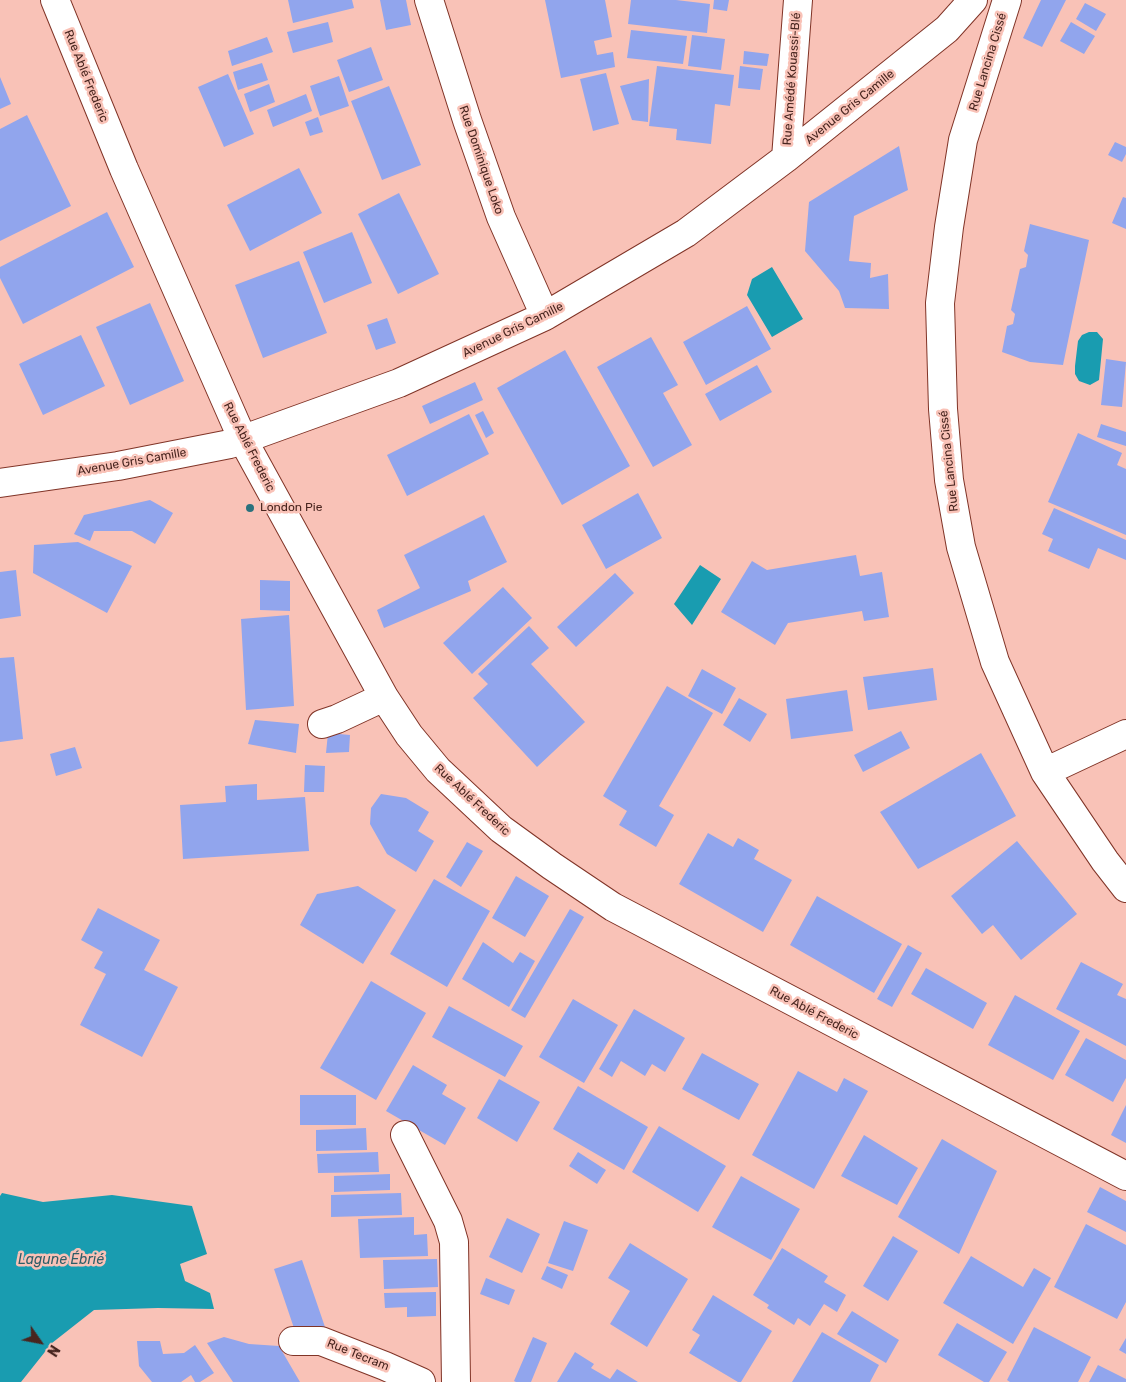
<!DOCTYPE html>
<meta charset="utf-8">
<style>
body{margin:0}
#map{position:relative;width:1126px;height:1382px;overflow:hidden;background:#f9c2b7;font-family:Rubik,sans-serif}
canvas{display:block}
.north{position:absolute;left:15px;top:1317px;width:50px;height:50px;-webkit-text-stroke:4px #f9c2b7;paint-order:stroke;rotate:123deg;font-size:14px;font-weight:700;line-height:20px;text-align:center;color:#48251f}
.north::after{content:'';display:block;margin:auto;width:18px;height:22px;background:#48251f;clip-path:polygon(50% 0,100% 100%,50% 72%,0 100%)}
</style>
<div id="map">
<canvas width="1126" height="1382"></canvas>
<div class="north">N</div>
</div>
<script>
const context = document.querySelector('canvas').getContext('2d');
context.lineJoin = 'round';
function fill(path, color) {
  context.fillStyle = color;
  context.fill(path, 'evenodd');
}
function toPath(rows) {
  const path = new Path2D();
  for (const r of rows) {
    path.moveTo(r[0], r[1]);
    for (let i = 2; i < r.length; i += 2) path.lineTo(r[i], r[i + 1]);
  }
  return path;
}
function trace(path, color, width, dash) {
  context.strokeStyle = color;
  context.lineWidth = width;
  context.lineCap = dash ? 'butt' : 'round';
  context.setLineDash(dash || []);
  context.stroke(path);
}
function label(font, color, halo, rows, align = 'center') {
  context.font = font + ' Rubik,sans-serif';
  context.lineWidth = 5;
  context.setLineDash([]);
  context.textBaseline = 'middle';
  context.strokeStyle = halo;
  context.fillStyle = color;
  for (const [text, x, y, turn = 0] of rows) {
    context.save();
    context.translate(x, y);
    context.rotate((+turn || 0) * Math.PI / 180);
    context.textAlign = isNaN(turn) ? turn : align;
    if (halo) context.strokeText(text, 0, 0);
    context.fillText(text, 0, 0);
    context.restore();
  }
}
fill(toPath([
 [772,267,803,319,772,337,747,295,752,279],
 [1089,332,1097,332,1103,339,1099,380,1090,385,1079,381,1075,374,1075,366,1078,341,1082,335],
 [700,565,721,579,692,625,674,604],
 [2,1193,43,1202,112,1195,192,1206,207,1254,180,1264,185,1281,210,1293,214,1309,158,1308,94,1310,52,1343,21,1382,0,1382,0,1196]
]), '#199cb0');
fill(toPath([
 [288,0,352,0,354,8,293,23],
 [380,0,406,0,411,25,386,30],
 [545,0,605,0,612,37,594,41,597,55,613,52,615,67,561,78],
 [631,0,676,0,710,4,707,33,628,24],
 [714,0,729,0,727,11,713,9],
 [1041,0,1066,0,1042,47,1023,38],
 [1085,3,1106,14,1096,31,1076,19],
 [328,22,333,42,293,53,287,32],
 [1071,22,1095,36,1084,54,1060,41],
 [631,30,687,36,683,64,627,58],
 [692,35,725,39,721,70,688,66],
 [267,37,273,52,232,66,228,51],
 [371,47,383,80,349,92,337,60],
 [744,51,769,54,767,66,743,64],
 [262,63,268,80,238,90,233,72],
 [657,66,734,75,730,106,715,104,711,144,676,140,677,129,649,126],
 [740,66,763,69,760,90,738,88],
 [606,73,619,124,593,131,580,79],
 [228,74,254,134,224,147,198,87],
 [339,76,349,106,320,116,310,86],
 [0,77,11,104,0,109],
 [649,79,648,122,632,120,620,86],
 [269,84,275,102,250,112,244,94],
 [389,86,421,165,382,180,351,101],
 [306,94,312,111,273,127,267,110],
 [27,115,71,206,0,241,0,129],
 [318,117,323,132,310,136,305,122],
 [1115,142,1126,147,1126,154,1122,162,1108,155],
 [899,146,908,190,854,216,849,261,871,263,870,278,888,274,889,309,845,308,839,291,805,251,809,202],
 [299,168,322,213,250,251,227,205],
 [399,193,439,274,398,294,358,214],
 [1123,197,1126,198,1126,229,1112,223],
 [107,212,134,267,23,324,0,278,0,267],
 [1030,224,1089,240,1063,365,1030,362,1002,352,1007,326,1013,324,1015,314,1011,310,1020,269,1026,267,1028,255,1024,251],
 [352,232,372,283,324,303,303,252],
 [299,261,327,333,263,358,235,285],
 [150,303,184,381,130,405,96,327],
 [747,306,771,349,706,385,683,342],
 [387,318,396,343,376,350,367,325],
 [81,335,105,386,43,415,19,364],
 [651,337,678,385,663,393,692,445,653,467,597,367],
 [565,350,630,466,562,505,497,388],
 [1106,359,1126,362,1122,407,1101,405],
 [757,365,772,392,720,421,705,394],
 [475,382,483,400,430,424,422,406],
 [483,411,494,433,486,438,475,415],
 [469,414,489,454,407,496,387,455],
 [1101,424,1126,432,1126,446,1097,437],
 [1078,433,1122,453,1117,465,1126,469,1126,535,1048,502],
 [638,493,662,538,606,569,582,525],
 [150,500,173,513,155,544,132,531,94,531,90,541,74,534,84,515],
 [1054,508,1126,540,1126,560,1098,548,1089,569,1048,551,1053,539,1042,534],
 [484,515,507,562,468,581,471,591,384,628,377,610,420,588,404,555],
 [78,542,132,566,107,613,33,573,34,545],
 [856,555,860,576,882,572,889,617,864,621,862,611,788,623,775,645,721,612,752,561,767,570],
 [16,570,21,616,0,619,0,572],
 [615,573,634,593,576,647,557,627],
 [260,580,290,581,290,611,260,610],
 [503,587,532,618,472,674,443,643],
 [289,615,294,706,246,710,241,619],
 [529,626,549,648,531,664,585,722,537,767,473,698,488,684,478,674],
 [14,657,23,739,0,742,0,658],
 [933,668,937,700,868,710,863,677],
 [702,669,736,688,722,714,688,696],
 [667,686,713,713,659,806,674,815,656,847,619,825,627,811,603,796],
 [847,690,853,731,791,739,786,699],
 [739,698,767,714,750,742,723,725],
 [255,720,299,724,296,753,248,744],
 [901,731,910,748,863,772,854,755],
 [328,733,350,735,349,752,326,753],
 [75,747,82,768,56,776,50,754],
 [981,753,1016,816,918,869,880,812],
 [305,765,325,766,324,792,304,792],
 [257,784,257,800,305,797,309,851,183,859,180,805,226,802,225,786],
 [381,794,406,798,429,812,418,831,434,841,416,872,387,854,370,824,371,808],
 [708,833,733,847,738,838,759,850,754,859,792,880,763,932,679,884],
 [1017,841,1077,914,1021,960,993,925,982,934,951,896],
 [467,842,483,851,461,887,446,877],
 [516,876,549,896,525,937,492,918],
 [434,879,490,911,447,987,390,954],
 [358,886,396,910,363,964,300,925,317,894],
 [817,896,902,944,874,993,790,945],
 [98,908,160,940,144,970,178,987,142,1057,80,1025,106,974,94,968,103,952,81,940],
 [570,909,584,917,525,1018,511,1010],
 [483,942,513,963,520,952,535,961,509,1007,462,979],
 [908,945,922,953,892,1007,877,999],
 [1081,962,1123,984,1117,995,1126,999,1126,1046,1056,1009],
 [926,968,987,1003,973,1029,911,994],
 [371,981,426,1013,376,1100,320,1068],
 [1015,995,1080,1031,1053,1080,988,1045],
 [573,999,618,1025,584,1083,539,1057],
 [449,1006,523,1046,505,1077,432,1037],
 [634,1009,685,1038,665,1072,652,1064,645,1076,621,1061,612,1077,599,1069],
 [1086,1038,1126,1060,1126,1078,1113,1102,1065,1075],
 [702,1053,759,1084,739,1120,682,1089],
 [413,1065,447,1085,442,1094,466,1108,445,1145,386,1111],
 [798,1071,837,1092,844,1078,868,1091,814,1189,752,1155],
 [499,1079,540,1102,517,1142,477,1118],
 [578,1086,648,1127,624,1170,553,1129],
 [300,1095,356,1095,356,1125,300,1125],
 [1126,1105,1126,1143,1111,1135],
 [659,1126,726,1166,698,1212,632,1172],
 [366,1128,367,1150,316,1151,316,1130],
 [864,1135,918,1168,897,1205,841,1176],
 [942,1139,997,1171,959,1254,898,1217],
 [378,1152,379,1172,318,1173,317,1154],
 [578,1152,606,1170,597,1184,569,1166],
 [390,1174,390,1190,334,1192,334,1176],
 [741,1176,800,1209,771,1260,712,1227],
 [1100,1187,1126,1201,1126,1232,1087,1212],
 [401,1193,402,1215,331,1217,331,1195],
 [414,1217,414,1235,427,1234,428,1256,360,1258,358,1219],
 [507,1218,540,1234,522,1273,489,1257],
 [564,1221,588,1230,573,1271,548,1263],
 [1086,1224,1126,1245,1126,1302,1117,1319,1054,1287],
 [893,1236,918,1251,888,1301,863,1286],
 [630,1243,688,1279,647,1347,610,1324,630,1291,608,1278],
 [782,1248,828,1276,824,1282,846,1295,837,1312,824,1304,810,1326,798,1318,794,1325,767,1308,769,1305,753,1295],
 [971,1256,1023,1287,1034,1268,1051,1278,1013,1344,943,1303],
 [437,1259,438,1287,384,1289,383,1260],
 [302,1260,325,1327,297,1337,274,1269],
 [547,1266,568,1275,562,1289,541,1279],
 [486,1278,515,1290,509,1305,480,1294],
 [436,1292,436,1316,407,1317,407,1307,385,1308,384,1293],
 [713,1295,772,1331,741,1382,738,1382,689,1353,700,1335,692,1330],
 [852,1311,899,1340,886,1363,837,1334],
 [957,1323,1007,1352,989,1382,984,1382,938,1355],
 [1034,1327,1091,1357,1078,1382,1010,1382,1007,1380],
 [822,1332,879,1365,870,1382,792,1382],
 [224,1337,249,1344,279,1346,300,1382,233,1382,207,1343],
 [533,1337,547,1343,531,1382,516,1382,514,1381],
 [1126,1338,1126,1354,1119,1350],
 [137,1341,160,1341,163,1354,184,1353,195,1345,214,1373,200,1382,195,1382,191,1375,181,1382,152,1382,139,1366],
 [575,1352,594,1364,591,1368,610,1379,617,1369,638,1382,557,1382],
 [1098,1365,1126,1379,1126,1382,1089,1382]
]), '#91a5ed');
const minor = toPath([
 [55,0,124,169,243,440,384,697,409,735,438,770,501,829,552,866,613,907,1126,1176],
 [429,0,467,120,501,217,545,316],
 [1007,0,963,140,949,227,940,303,943,409,949,480,961,547,995,662,1045,772,1105,861,1126,888],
 [786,158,798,0],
 [0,483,118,466,230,444,399,383,545,316,686,233,786,158,947,29,973,0],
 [322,724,337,719,384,697],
 [1045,772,1126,734],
 [405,1135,448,1221,454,1242,456,1382],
 [293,1341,321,1341,385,1366,421,1382]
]);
trace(minor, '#803427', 30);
trace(minor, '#fff', 28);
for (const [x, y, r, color] of [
 [250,508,5,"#2a717d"]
]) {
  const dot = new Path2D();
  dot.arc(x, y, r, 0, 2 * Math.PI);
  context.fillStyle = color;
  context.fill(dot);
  trace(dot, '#f9c2b7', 2);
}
label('12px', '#48251f', '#f9c2b7', [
 ["Rue Lancina Cissé",988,62,-73],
 ["Rue Ablé Frederic",86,76,68],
 ["Rue Amédé Kouassi-Blé",792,79,-86],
 ["Avenue Gris Camille",850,107,-39],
 ["Rue Dominique Loko",481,160,71],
 ["Avenue Gris Camille",513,330,-26],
 ["Rue Ablé Frederic",249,447,63],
 ["Rue Lancina Cissé",949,461,-96],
 ["Avenue Gris Camille",132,462,-10],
 ["Rue Ablé Frederic",472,800,43],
 ["Rue Ablé Frederic",814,1013,28],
 ["Rue Tecram",358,1355,22]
]);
label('12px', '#48251f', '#f9c2b7', [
 ["London Pie",260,508]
], 'left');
label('italic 14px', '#2e5e68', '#f9c2b7', [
 ["Lagune Ébrié",61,1260]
]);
</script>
